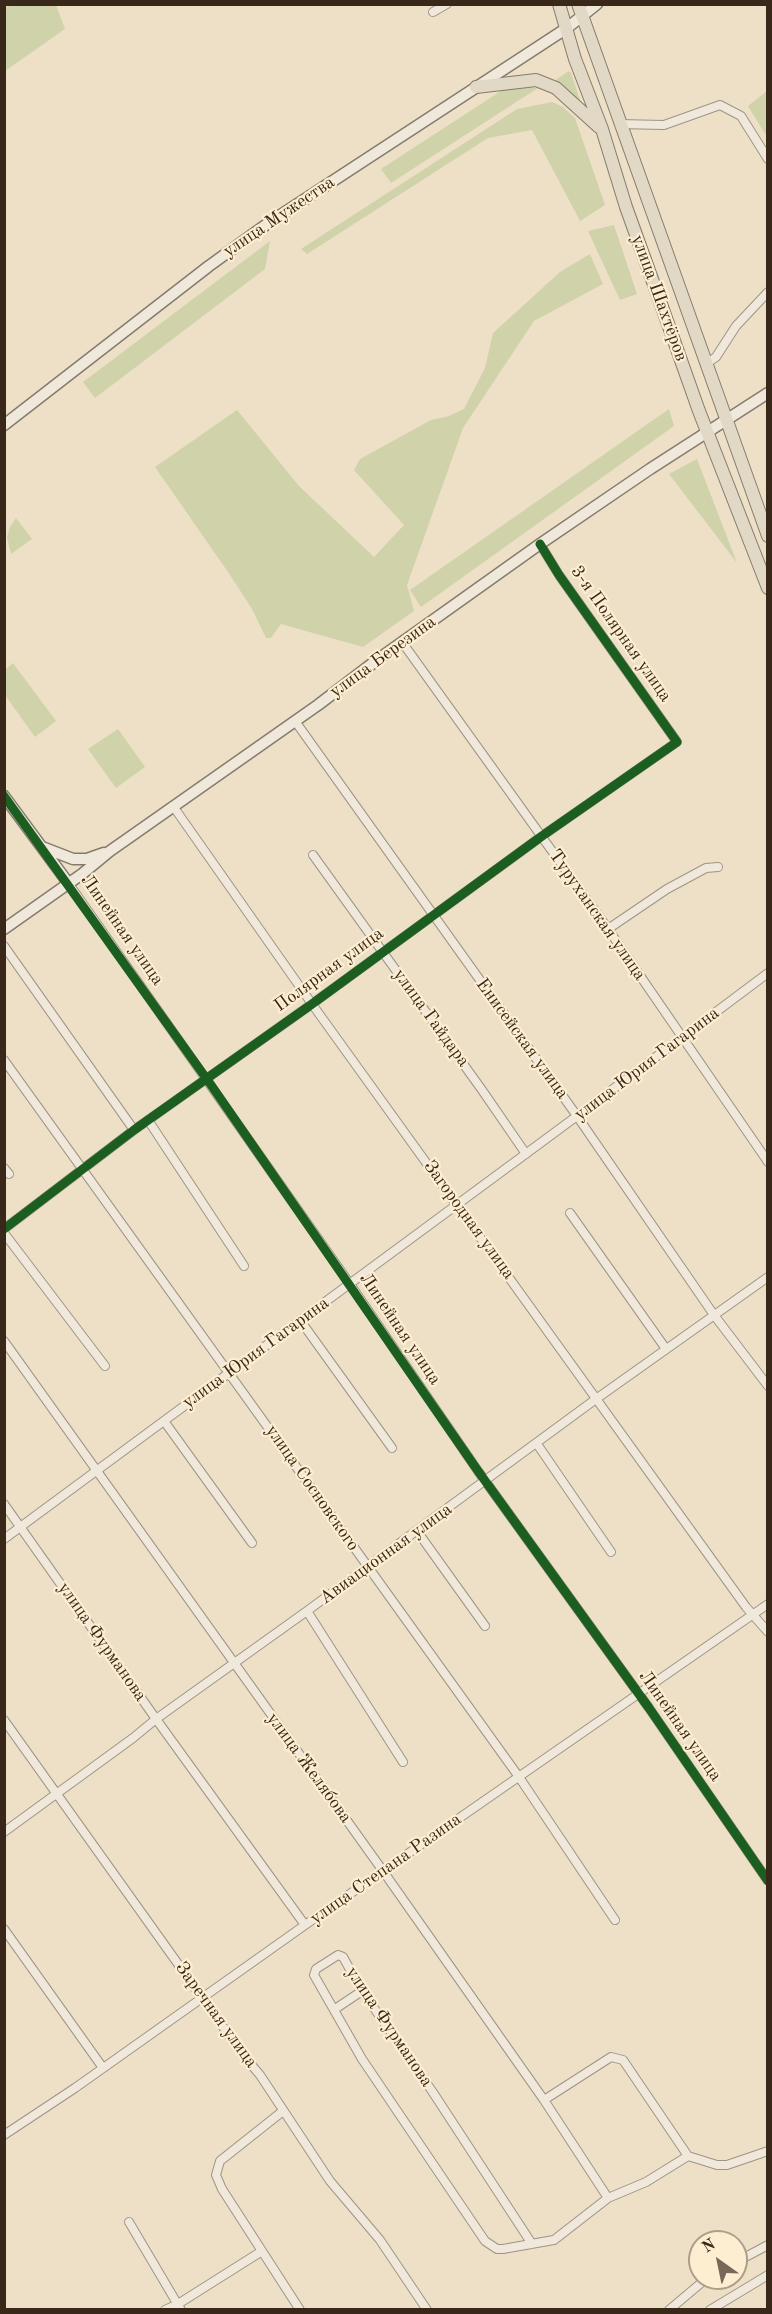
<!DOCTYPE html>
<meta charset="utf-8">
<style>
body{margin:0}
#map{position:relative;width:772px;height:2314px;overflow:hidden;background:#ede0c7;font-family:"Old Standard TT",serif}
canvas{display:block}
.frame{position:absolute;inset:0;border:6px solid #39271a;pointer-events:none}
.north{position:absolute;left:688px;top:2230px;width:60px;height:60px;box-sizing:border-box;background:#fdeed1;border:2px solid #af9e88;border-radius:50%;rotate:327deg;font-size:16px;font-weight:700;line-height:24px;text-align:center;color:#39271a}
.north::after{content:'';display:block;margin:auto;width:21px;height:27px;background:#786857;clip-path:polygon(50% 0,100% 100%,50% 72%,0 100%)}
</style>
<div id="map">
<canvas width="772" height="2314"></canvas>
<div class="frame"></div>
<div class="north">N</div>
</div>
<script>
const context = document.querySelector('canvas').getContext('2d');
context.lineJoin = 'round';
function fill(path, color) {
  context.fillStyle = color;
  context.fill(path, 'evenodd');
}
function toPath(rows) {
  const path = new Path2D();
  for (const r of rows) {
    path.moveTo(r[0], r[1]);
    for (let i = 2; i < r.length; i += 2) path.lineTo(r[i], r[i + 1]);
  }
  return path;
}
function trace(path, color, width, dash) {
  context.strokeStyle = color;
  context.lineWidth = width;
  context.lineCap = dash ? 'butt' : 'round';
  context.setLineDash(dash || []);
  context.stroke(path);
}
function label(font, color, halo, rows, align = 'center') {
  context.font = font + ' "Old Standard TT",serif';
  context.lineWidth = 4.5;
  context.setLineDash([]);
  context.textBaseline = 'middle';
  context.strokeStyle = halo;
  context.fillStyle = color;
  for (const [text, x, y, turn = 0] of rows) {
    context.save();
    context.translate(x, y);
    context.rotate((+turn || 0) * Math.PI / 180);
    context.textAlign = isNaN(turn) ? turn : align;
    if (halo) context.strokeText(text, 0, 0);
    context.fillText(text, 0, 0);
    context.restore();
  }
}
fill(toPath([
 [12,4,56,5,65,29,5,71,5,8],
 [569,71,571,73,582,106,554,81],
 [507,87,538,88,391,183,381,169],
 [767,91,767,137,748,106],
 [552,102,563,107,575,118,605,205,580,221,532,130,488,138,307,254,301,249,517,109],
 [614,225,637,294,620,300,588,231],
 [270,241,265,269,95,398,83,382],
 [590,254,603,284,534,321,463,428,407,585,414,611,363,647,281,624,271,638,266,638,252,609,230,575,155,467,237,410,299,486,374,557,404,525,354,470,360,459,431,420,449,416,464,409,485,368,493,333,560,272],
 [669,409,674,426,421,607,410,590],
 [697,459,737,563,669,474],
 [16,518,32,539,11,554,7,537,10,527],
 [13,663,56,721,35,737,5,695,5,670],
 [118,729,145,767,116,788,88,749]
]), '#d0d2aa');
const street = toPath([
 [433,12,447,4],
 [619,124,664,125,720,105,741,116,768,159],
 [706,364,716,357,736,326,768,292],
 [402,642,608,929,768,1162],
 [295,721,577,1116,714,1315,768,1386],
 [173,806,312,1004,746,1607,768,1632],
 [313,855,482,1090,526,1154],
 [69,884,350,1284,478,1471,649,1708,768,1881],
 [608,929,667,889,706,868,718,867],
 [4,946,134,1130],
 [4,1060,519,1777,615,1920],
 [148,1120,244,1266],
 [4,1168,9,1174],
 [570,1213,666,1349],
 [4,1229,134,1130,312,1004,542,836,677,742,559,575,540,544],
 [4,1233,105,1366],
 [300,1320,392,1448],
 [4,1341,383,1871,544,2100,608,2198],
 [164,1421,252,1543],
 [537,1444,611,1552],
 [4,1504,156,1719,305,1925],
 [417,1531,485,1626],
 [4,1539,577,1116,768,973],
 [307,1611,403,1762],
 [4,1720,243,2055,260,2075,330,2181,380,2240,427,2310],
 [4,1832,133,1738,156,1719,307,1611,596,1399,768,1277],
 [4,1929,103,2068],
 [335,2009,362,1991],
 [544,2100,611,2057,623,2060,688,2156],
 [283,2111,220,2161,216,2175,222,2189,300,2310],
 [4,2135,75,2088,305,1925,768,1604],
 [129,2222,181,2310],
 [532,2244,432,2091,362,1991,343,1957,338,1955,316,1969,314,1975,362,2059,485,2241,497,2249,503,2249,548,2241,554,2240,608,2198,646,2182,688,2156,717,2165,727,2165,768,2151],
 [736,2262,768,2245],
 [165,2310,178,2304,262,2251],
 [669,2310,707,2278],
 [710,2310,768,2275]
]);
const secondary = toPath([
 [4,425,209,266,267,224,567,28,597,4],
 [4,796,69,884],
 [42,847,73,859,87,859,104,853],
 [4,929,82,874,110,851,318,705,377,660,540,544,650,469,768,393]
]);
const primary = toPath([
 [559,4,575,59,602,129,626,207,661,304,699,411,768,588],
 [578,4,768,536],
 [476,87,536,80,556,88,599,127]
]);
trace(street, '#9e9485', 10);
trace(secondary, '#847b6d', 13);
trace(primary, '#847b6d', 14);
trace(street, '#efe8db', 8);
trace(secondary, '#efe8db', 10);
trace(primary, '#e2d8c6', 12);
trace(toPath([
 [4,796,211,1085,478,1471,649,1708,768,1881],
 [4,1229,134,1130,312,1004,542,836,677,742,559,575,540,544]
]), '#1b5e20', 9);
label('18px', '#39271a', '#fdeed1', [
 ["улица Мужества",279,217,-34],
 ["улица Шахтёров",659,298,70],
 ["3-я Полярная улица",621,634,55],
 ["улица Березина",383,657,-36],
 ["Туруханская улица",597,915,55],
 ["Линейная улица",122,930,55],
 ["Полярная улица",329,970,-36],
 ["улица Гайдара",431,1018,54],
 ["Енисейская улица",522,1039,54],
 ["улица Юрия Гагарина",647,1064,-37],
 ["Загородная улица",469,1220,54],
 ["Линейная улица",400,1329,56],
 ["улица Юрия Гагарина",256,1353,-36],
 ["улица Сосновского",312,1488,55],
 ["Авиационная улица",386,1554,-36],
 ["улица Фурманова",102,1642,55],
 ["Линейная улица",680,1726,55],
 ["улица Желябова",309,1768,54],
 ["улица Степана Разина",386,1869,-35],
 ["Заречная улица",216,2015,54],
 ["улица Фурманова",389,2027,56]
]);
</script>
